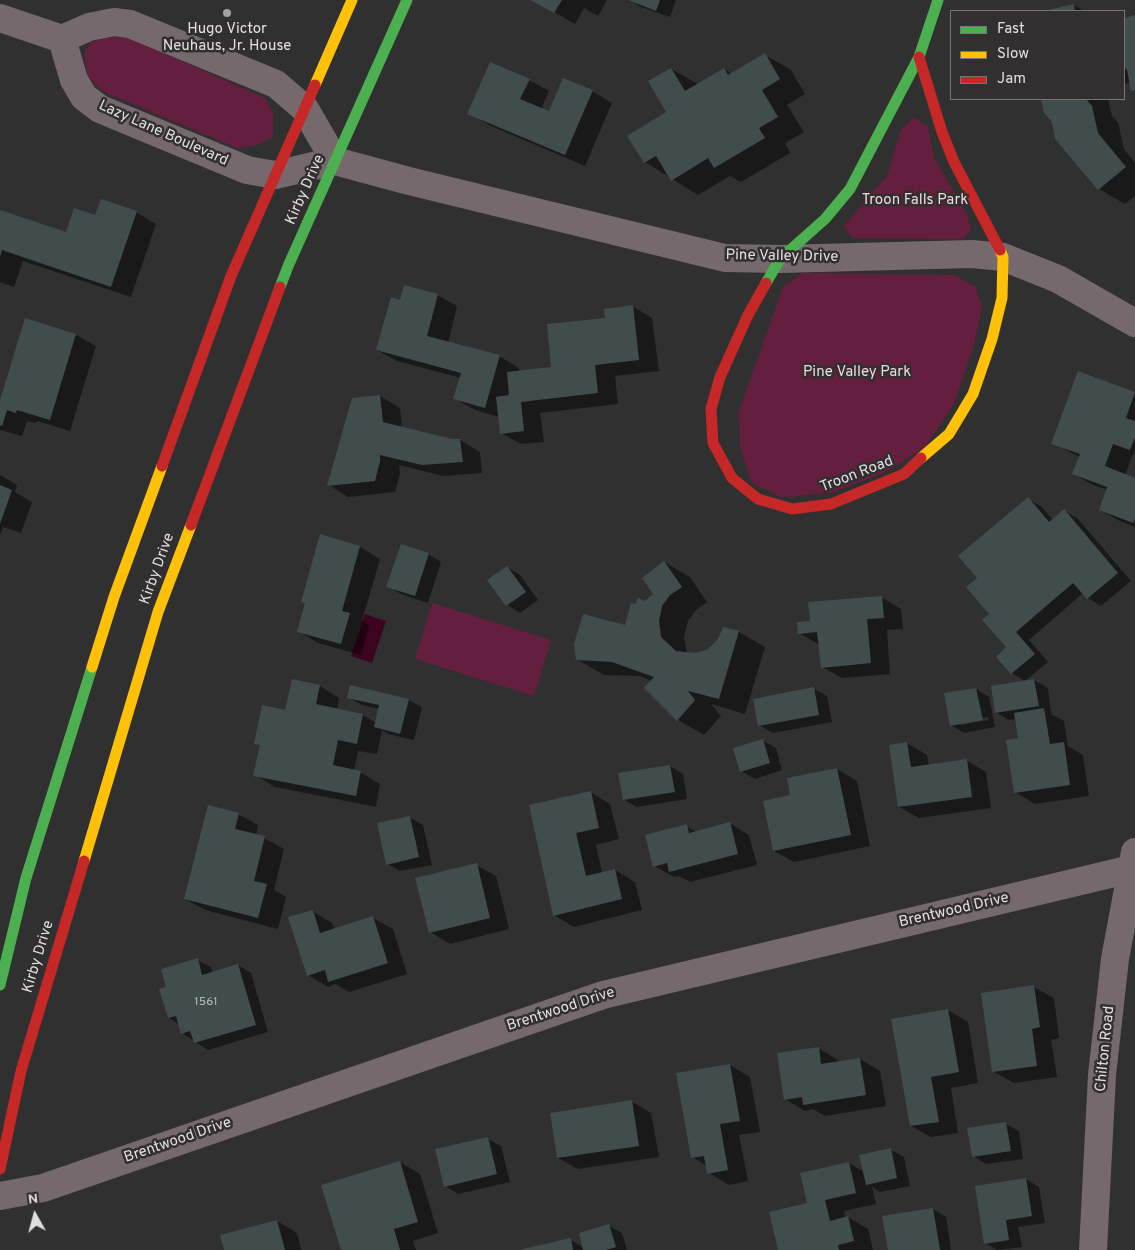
<!DOCTYPE html>
<style>
body{margin:0}
#map{position:relative;width:1135px;height:1250px;overflow:hidden;background:#313030;font-family:Overpass,sans-serif}
canvas{display:block}
.legend{position:absolute;left:950px;top:10px;width:175px;height:90px;box-sizing:border-box;background:#322f30;border:1px solid #787576;margin:0;padding:6px 9px;list-style:none;font-size:15px;color:#e1dfe0}
.legend li{display:flex;align-items:center;gap:10px;height:25px}
.legend b{width:25px;border:1px solid #787576}
.north{position:absolute;left:10px;top:1190px;width:50px;height:50px;-webkit-text-stroke:4px #322f30;paint-order:stroke;rotate:353deg;font-size:14px;font-weight:700;line-height:20px;text-align:center;color:#e1dfe0}
.north::after{content:'';display:block;margin:auto;width:18px;height:22px;background:#e1dfe0;clip-path:polygon(50% 0,100% 100%,50% 72%,0 100%)}
</style>
<div id="map">
<canvas width="1135" height="1250"></canvas>
<ul class="legend">
<li><b style="height:6px;background:#4caf50"></b>Fast</li>
<li><b style="height:6px;background:#ffc107"></b>Slow</li>
<li><b style="height:6px;background:#c62828"></b>Jam</li>
</ul>
<div class="north">N</div>
</div>
<script>
const context = document.querySelector('canvas').getContext('2d');
context.lineJoin = 'round';
function fill(path, color) {
  context.fillStyle = color;
  context.fill(path, 'evenodd');
}
function toPath(rows) {
  const path = new Path2D();
  for (const r of rows) {
    path.moveTo(r[0], r[1]);
    for (let i = 2; i < r.length; i += 2) path.lineTo(r[i], r[i + 1]);
  }
  return path;
}
function trace(path, color, width, dash) {
  context.strokeStyle = color;
  context.lineWidth = width;
  context.lineCap = dash ? 'butt' : 'round';
  context.setLineDash(dash || []);
  context.stroke(path);
}
function label(font, color, halo, rows, align = 'center') {
  context.font = font + ' Overpass,sans-serif';
  context.lineWidth = 5;
  context.setLineDash([]);
  context.textBaseline = 'middle';
  context.strokeStyle = halo;
  context.fillStyle = color;
  for (const [text, x, y, turn = 0] of rows) {
    context.save();
    context.translate(x, y);
    context.rotate((+turn || 0) * Math.PI / 180);
    context.textAlign = isNaN(turn) ? turn : align;
    if (halo) context.strokeText(text, 0, 0);
    context.fillText(text, 0, 0);
    context.restore();
  }
}
fill(toPath([
 [125,36,265,98,273,113,273,137,256,145,237,148,102,91,88,76,84,55,90,43,107,37],
 [914,117,928,127,934,158,967,214,971,230,963,239,852,238,844,226,887,176,901,130],
 [802,273,954,275,976,287,982,309,973,348,954,404,924,448,884,473,832,493,781,497,751,482,740,446,739,411,783,287],
 [432,603,551,640,534,696,415,659]
]), '#641e3e');
fill(toPath([
 [365,614,386,621,372,663,351,656]
]), '#3d0421');
fill(toPath([
 [533,0,607,0,598,16,584,8,575,24],
 [630,0,676,0,670,17,641,7],
 [1074,5,1084,11,1049,11],
 [1135,16,1135,91,1133,90,1131,82,1124,84,1124,19],
 [765,55,791,70,805,94,787,105,804,132,785,143,790,153,741,182,730,176,698,195,645,162,668,113,671,69,698,84,724,69,732,74],
 [529,80,549,91,541,109,550,113,592,91,612,103,585,166,489,125,469,113],
 [1042,99,1108,99,1112,116,1118,122,1124,149,1135,163,1135,196,1125,204,1099,189,1045,112],
 [0,211,67,234,96,217,136,212,156,224,131,297,23,261,14,287,0,282],
 [437,295,457,306,448,343,499,356,519,368,518,372,552,368,606,319,632,306,652,318,659,371,615,376,618,404,540,413,544,442,521,444,501,433,499,417,475,410,455,399,461,378,397,361,377,350,401,302],
 [76,335,96,346,70,431,37,421,36,423,27,421,22,436,0,430,0,401],
 [1079,372,1135,393,1135,455,1133,454,1125,475,1135,479,1135,527,1120,521,1100,510,1108,490,1093,485,1074,474,1080,457,1052,443],
 [380,396,400,408,402,428,452,441,460,440,480,452,482,473,443,476,399,465,400,473,395,492,348,497,329,485],
 [0,475,17,485,15,492,32,502,21,533,3,527,0,535],
 [1028,499,1041,506,1053,520,1064,511,1077,518,1131,581,1101,606,1088,598,1083,593,1029,640,1048,662,1025,681,1012,673,1008,648,990,614,979,578],
 [321,536,360,547,380,559,362,621,369,626,361,655,318,643,298,631,306,604],
 [428,554,441,562,428,603,401,594,388,586],
 [664,562,690,577,707,602,696,610,688,621,684,637,687,653,694,655,708,651,719,640,724,628,739,632,765,647,745,714,711,704,721,716,704,735,678,720,646,688,652,681,640,676,604,675,578,660,625,627,636,605,645,602,655,595],
 [507,567,520,575,538,600,520,613,507,605,489,580],
 [881,597,901,609,903,629,887,630,890,674,842,678,822,667,820,645,799,633,811,622],
 [1034,680,1048,688,1051,714,1064,721,1068,746,1083,755,1089,796,1035,804,1015,792,1019,739,1016,719,1009,720,996,712,992,687],
 [320,686,339,698,337,710,363,715,376,723,379,709,362,705,348,697,408,700,422,707,414,740,388,734,382,730,377,754,358,751,354,771,360,772,380,784,376,807,275,787,255,775,261,746,255,743,286,711],
 [814,689,827,696,832,722,773,733,759,725],
 [976,689,989,697,995,727,964,733,951,725],
 [988,717,989,720,961,725,961,722],
 [762,740,776,748,782,770,755,779,741,771],
 [907,743,927,755,929,766,966,760,986,772,991,808,919,818,899,807,890,746],
 [670,766,683,774,687,799,637,807,624,800],
 [837,769,857,781,870,846,794,862,774,851,792,796],
 [590,792,610,804,619,839,596,845,602,873,615,870,635,882,642,910,574,927,554,915,530,806],
 [238,814,258,825,256,836,264,838,284,849,274,890,286,897,278,929,205,910,185,899],
 [409,817,423,825,432,865,400,871,387,864],
 [729,823,749,835,757,865,690,882,679,876,674,877,654,866,686,826,697,832],
 [476,865,496,876,509,929,450,944,430,932],
 [312,911,332,923,335,930,373,918,393,929,407,974,349,992,335,984,328,987,308,975],
 [197,960,211,967,212,973,238,965,251,973,268,1032,208,1050,182,1033,179,1024,169,1018,168,988],
 [1034,987,1054,998,1059,1038,1051,1040,1057,1077,1014,1083,994,1072],
 [948,1010,968,1022,978,1083,951,1088,958,1133,931,1137,911,1126],
 [818,1048,838,1060,839,1063,860,1059,880,1071,886,1106,825,1116,813,1109,805,1111,785,1099],
 [730,1065,750,1077,760,1132,739,1135,748,1181,729,1185,709,1173,707,1166,692,1157],
 [631,1101,651,1113,659,1157,578,1169,558,1158],
 [1006,1124,1019,1131,1023,1159,986,1164,973,1156],
 [488,1139,501,1146,510,1182,458,1194,445,1186],
 [890,1149,904,1157,910,1186,880,1192,872,1187,876,1204,844,1211,846,1218,848,1217,868,1229,873,1250,779,1250,809,1204,849,1163,864,1172],
 [400,1162,420,1174,438,1233,413,1241,416,1250,342,1250],
 [1026,1179,1039,1187,1045,1223,1018,1227,1022,1247,997,1250,985,1243],
 [933,1209,946,1217,951,1250,889,1250],
 [277,1221,297,1233,301,1250,225,1250],
 [609,1226,622,1233,627,1250,525,1250,571,1240,584,1248]
]), '#0007');
fill(toPath([
 [530,0,562,0,554,13],
 [628,0,660,0,656,11],
 [1074,4,1075,11,1048,11,1048,10],
 [1135,15,1135,90,1131,91,1127,70,1124,67,1124,18],
 [765,53,780,79,762,90,778,117,759,128,765,138,714,168,708,158,671,181,656,156,644,163,627,136,666,112,648,81,671,68,685,91,724,68,728,75],
 [490,62,530,79,520,99,549,111,563,78,593,90,565,155,467,114],
 [1041,99,1086,99,1092,106,1098,133,1126,167,1098,190,1055,139,1052,122,1044,113],
 [101,199,137,211,111,287,2,250,0,257,0,210,66,232,74,208,95,215],
 [404,285,438,294,427,336,500,355,485,408,453,399,461,373,376,350,391,297,400,300],
 [633,305,639,360,595,365,598,393,521,402,524,431,500,434,496,397,509,395,507,372,551,367,547,324,605,318,604,309],
 [25,318,76,334,50,420,17,410,16,413,7,410,2,426,0,425,0,400],
 [1078,371,1135,392,1126,418,1135,421,1135,437,1130,450,1113,444,1105,466,1135,478,1135,519,1133,523,1099,510,1107,487,1072,474,1080,454,1051,444],
 [380,395,383,422,452,439,460,439,463,462,422,465,380,455,380,461,375,481,327,486,352,398],
 [0,485,12,490,0,524],
 [1028,497,1049,522,1064,509,1118,573,1087,599,1073,583,1016,632,1035,654,1011,674,996,657,1006,647,982,620,989,614,966,587,977,578,958,556],
 [320,534,360,546,342,611,350,613,341,644,297,632,305,603,301,602],
 [401,544,429,553,415,596,386,587],
 [664,561,682,587,670,595,662,606,659,621,661,637,676,651,694,653,707,650,718,639,723,627,739,631,719,699,688,691,695,700,677,721,644,688,654,677,612,662,576,660,574,644,583,614,625,625,631,603,635,604,638,598,645,601,653,594,642,578],
 [507,566,526,592,506,606,487,580],
 [882,596,884,618,867,619,871,663,821,668,817,632,798,634,797,622,810,621,808,602],
 [292,679,320,685,316,704,363,714,357,744,338,740,333,765,361,771,356,796,253,776,260,745,254,744,262,705,285,710],
 [1034,679,1039,706,995,713,991,686],
 [350,685,409,699,400,734,374,727,379,705,347,698],
 [814,687,819,715,758,726,753,699],
 [976,688,983,720,950,726,944,693],
 [1044,708,1050,744,1064,742,1070,785,1014,793,1006,740,1018,738,1014,713],
 [763,739,770,763,740,772,733,748],
 [907,742,911,767,967,759,972,797,898,807,889,745],
 [670,765,675,792,623,800,618,773],
 [837,768,851,835,773,851,763,801,790,795,787,778],
 [591,791,599,828,576,833,586,876,615,869,622,899,553,916,529,805],
 [208,805,239,813,235,829,265,836,254,881,267,884,258,918,184,899],
 [410,816,419,857,386,865,377,823],
 [730,822,738,854,669,872,667,863,653,867,645,835,687,824,689,833],
 [477,863,490,918,429,933,415,878],
 [313,910,320,933,373,916,388,963,328,982,325,970,307,976,288,917],
 [198,958,202,975,238,964,256,1025,194,1043,190,1031,181,1034,176,1016,168,1018,159,989,166,987,161,969],
 [1034,985,1040,1027,1032,1029,1037,1066,992,1072,981,993],
 [948,1009,959,1072,931,1077,939,1122,910,1126,891,1019],
 [819,1047,821,1064,860,1058,866,1095,803,1105,802,1097,784,1100,777,1053],
 [730,1064,740,1121,720,1124,728,1170,707,1174,704,1156,691,1158,676,1073],
 [632,1100,639,1146,557,1158,550,1113],
 [1006,1122,1011,1151,972,1157,967,1128],
 [488,1137,497,1174,444,1187,435,1149],
 [891,1148,897,1178,866,1185,859,1155],
 [400,1161,418,1222,394,1229,400,1250,341,1250,321,1185],
 [849,1162,856,1193,825,1200,830,1221,848,1216,854,1241,838,1245,839,1250,778,1250,769,1212,807,1203,800,1173],
 [1026,1178,1032,1216,1006,1220,1009,1240,984,1244,975,1186],
 [933,1208,940,1250,888,1250,882,1216],
 [277,1220,285,1250,224,1250,220,1235],
 [609,1224,616,1247,606,1250,583,1250,579,1233],
 [571,1238,573,1250,523,1250,523,1249]
]), '#404d4c');
trace(toPath([
 [0,18,62,39,89,27,114,22,130,24,276,84,305,109,335,161],
 [62,39,74,80,84,97,100,109,247,170,275,175,335,161,409,181,725,258,780,259,972,254,1003,257,1058,279,1135,323],
 [0,1196,43,1188,603,995,1135,868],
 [1093,1250,1102,1075,1115,959,1135,852]
]), '#75696d', 28);
trace(toPath([
 [766,283,780,259,825,219,850,189,919,57,938,0],
 [280,287,289,264,407,0],
 [0,985,26,878,92,667]
]), '#4caf50', 11);
trace(toPath([
 [315,85,352,0],
 [921,458,949,434,973,394,992,339,1002,298,1003,257,1000,250],
 [92,667,114,597,162,466],
 [84,861,158,612,191,525]
]), '#ffc107', 11);
trace(toPath([
 [919,57,942,132,954,162,1000,250],
 [766,283,748,315,720,377,711,409,713,443,732,478,758,499,792,509,831,504,904,474,921,458],
 [162,466,231,276,315,85],
 [191,525,280,287],
 [0,1169,21,1071,84,861]
]), '#c62828', 11);
for (const [x, y, r, color] of [
 [227,13,5,"#a3a2a2"]
]) {
  const dot = new Path2D();
  dot.arc(x, y, r, 0, 2 * Math.PI);
  context.fillStyle = color;
  context.fill(dot);
  trace(dot, '#322f30', 2);
}
label('12px', '#b9babb', null, [
 ["1561",206,1003]
]);
label('15px', '#e1dfe0', '#322f30', [
 ["Hugo Victor",227,30],
 ["Neuhaus, Jr. House",227,47]
]);
label('15px', '#e1dfe0', '#322f30', [
 ["Lazy Lane Boulevard",163,134,24],
 ["Kirby Drive",306,190,-66],
 ["Pine Valley Drive",782,257,1],
 ["Troon Road",857,475,-21],
 ["Kirby Drive",158,569,-70],
 ["Brentwood Drive",954,911,-13],
 ["Kirby Drive",39,957,-73],
 ["Brentwood Drive",561,1010,-18],
 ["Chilton Road",1106,1049,-84],
 ["Brentwood Drive",178,1141,-19]
]);
label('15px', '#f1d7df', '#322f30', [
 ["Troon Falls Park",915,201],
 ["Pine Valley Park",857,373]
]);
</script>
